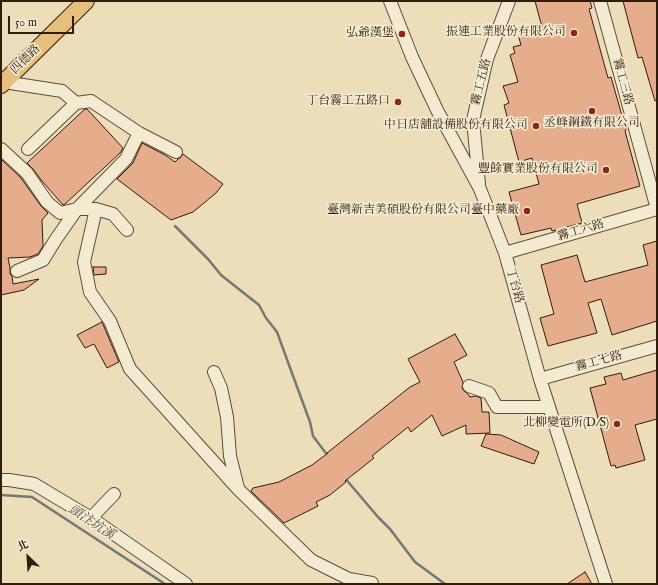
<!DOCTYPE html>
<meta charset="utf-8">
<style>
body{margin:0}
#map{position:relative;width:658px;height:585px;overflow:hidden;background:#ecdeb9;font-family:"IM FELL English","Noto Serif TC",serif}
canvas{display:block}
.frame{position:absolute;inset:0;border:2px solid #321c0c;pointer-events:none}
.north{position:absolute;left:8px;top:537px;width:40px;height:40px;-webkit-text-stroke:3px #f3ead2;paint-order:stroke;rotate:335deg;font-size:11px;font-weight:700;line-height:16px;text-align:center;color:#321c0c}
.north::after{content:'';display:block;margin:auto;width:14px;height:18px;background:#321c0c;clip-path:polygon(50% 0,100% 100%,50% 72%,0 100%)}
.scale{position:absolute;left:8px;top:16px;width:66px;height:18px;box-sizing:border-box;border:2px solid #321c0c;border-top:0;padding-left:5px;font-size:12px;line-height:14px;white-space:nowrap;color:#321c0c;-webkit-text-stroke:3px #f3ead2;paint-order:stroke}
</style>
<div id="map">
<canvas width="658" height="585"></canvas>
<div class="frame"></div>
<div class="north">北</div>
<div class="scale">50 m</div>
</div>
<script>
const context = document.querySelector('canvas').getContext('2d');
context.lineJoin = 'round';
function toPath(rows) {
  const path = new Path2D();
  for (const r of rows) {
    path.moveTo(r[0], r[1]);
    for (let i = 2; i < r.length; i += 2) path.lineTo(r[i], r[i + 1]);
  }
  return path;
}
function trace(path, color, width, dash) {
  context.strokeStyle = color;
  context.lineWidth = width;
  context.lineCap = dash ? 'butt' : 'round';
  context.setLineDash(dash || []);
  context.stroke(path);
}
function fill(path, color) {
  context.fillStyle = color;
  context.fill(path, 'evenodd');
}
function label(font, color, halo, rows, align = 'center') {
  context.font = font + ' "IM FELL English","Noto Serif TC",serif';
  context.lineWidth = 3.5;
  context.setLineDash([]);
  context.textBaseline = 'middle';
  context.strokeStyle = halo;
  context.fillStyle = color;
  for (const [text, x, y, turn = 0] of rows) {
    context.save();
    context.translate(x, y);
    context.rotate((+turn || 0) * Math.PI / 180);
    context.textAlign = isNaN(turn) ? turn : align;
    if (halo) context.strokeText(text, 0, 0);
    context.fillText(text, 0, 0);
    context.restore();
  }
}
trace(toPath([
 [175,226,208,259,221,275,259,305,266,318,277,332,289,365,310,422,313,436,328,456],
 [344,477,378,517,390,529,415,562,445,584],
 [1,495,32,497,165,584]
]), '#737a75', 2.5);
const building = toPath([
 [535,1,590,1,592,8,589,9,608,78,611,77,626,130,625,131,640,186,577,204,582,223,552,231,551,228,521,235,509,192,539,184,532,158,519,162,504,105,509,103,503,86,518,82,510,55,515,53,513,47,521,45,519,38,520,33,542,27,535,1],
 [623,1,657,1,657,100,655,101,642,57,638,58,623,1],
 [85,109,87,109,123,148,120,153,65,204,63,205,42,181,33,169,27,163,85,109],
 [142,143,165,155,175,162,178,159,180,158,183,154,223,184,216,193,193,212,171,220,117,179,133,163,142,143],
 [1,159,21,178,41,206,48,213,42,220,43,246,38,254,30,257,8,258,10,268,10,274,12,276,13,284,39,279,24,290,1,295,1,159],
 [657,241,657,321,612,335,601,299,588,303,597,333,548,346,540,318,554,314,541,265,577,255,585,282,648,265,643,245,657,241],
 [93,267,106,267,106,274,94,275,93,267],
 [102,322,119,362,107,368,94,344,85,348,77,335,102,322],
 [455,334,467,355,454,362,463,382,462,388,464,391,468,394,470,397,476,396,481,398,482,412,489,412,490,433,466,434,466,425,442,436,432,415,411,432,408,427,372,456,374,458,345,481,346,482,330,495,316,502,318,506,284,523,251,491,253,488,279,482,312,465,328,453,327,453,410,387,420,382,408,359,455,334],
 [657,370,657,419,635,425,645,460,616,468,615,465,611,466,590,388,606,384,604,377,621,373,623,380,657,370],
 [486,434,501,435,539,452,534,464,481,446,486,434],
 [585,572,592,584,567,584,585,572]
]);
fill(building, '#e5ad8b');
trace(building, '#321c0c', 1);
const minor = toPath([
 [390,1,412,57,437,110,480,189,505,253,540,379,606,584],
 [600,1,657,209],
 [4,82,62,91,76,103],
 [1,149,27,173,47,202,60,213,77,209,96,209,84,262,90,292,110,321,130,369,238,489,311,560,349,579,372,583],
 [28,149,76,103,91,101,139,133,176,152],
 [479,184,473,120,487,59,509,1],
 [96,209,113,214,127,230],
 [505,253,657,209],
 [17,271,43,260,56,239,77,209,126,159,139,133],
 [214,372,221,388,227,417,230,456,238,488],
 [540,379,657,346],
 [469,386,489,393,497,407,549,407],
 [1,480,9,480,34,484,91,518,186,584],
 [91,518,114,494]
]);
const major = toPath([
 [1,85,86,1]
]);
trace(minor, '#604c37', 14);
trace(major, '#321c0c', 18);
trace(minor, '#f3ead2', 12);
trace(major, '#e6bf7c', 16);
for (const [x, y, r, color] of [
 [574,33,4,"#8f2418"],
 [402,34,4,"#8f2418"],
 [398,102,4,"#8f2418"],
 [592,111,4,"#8f2418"],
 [536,126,4,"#8f2418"],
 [606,170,4,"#8f2418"],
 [527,211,4,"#8f2418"],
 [617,424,4,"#8f2418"]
]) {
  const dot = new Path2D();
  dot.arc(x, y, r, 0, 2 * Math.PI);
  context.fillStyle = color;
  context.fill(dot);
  trace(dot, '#f3ead2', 1.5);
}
label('12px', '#321c0c', '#f3ead2', [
 ["振連工業股份有限公司",566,33],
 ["弘爺漢堡",394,34],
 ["丁台霧工五路口",390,102],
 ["丞峰鋼鐵有限公司",592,124,"center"],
 ["中日店舖設備股份有限公司",528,126],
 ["豐餘實業股份有限公司",598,170],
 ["臺灣新吉美碩股份有限公司臺中藥廠",519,211],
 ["北柳變電所(D/S)",609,424]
], 'right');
label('12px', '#321c0c', '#f3ead2', [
 ["四德路",26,60,-45],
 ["霧工五路",482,82,-76],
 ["霧工三路",622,82,75],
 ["霧工六路",581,231,-16],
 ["丁台路",514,286,74],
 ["霧工七路",599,362,-15]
]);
label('italic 13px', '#524b41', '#f3ead2', [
 ["頭汴坑溪",91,523,33]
]);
</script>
